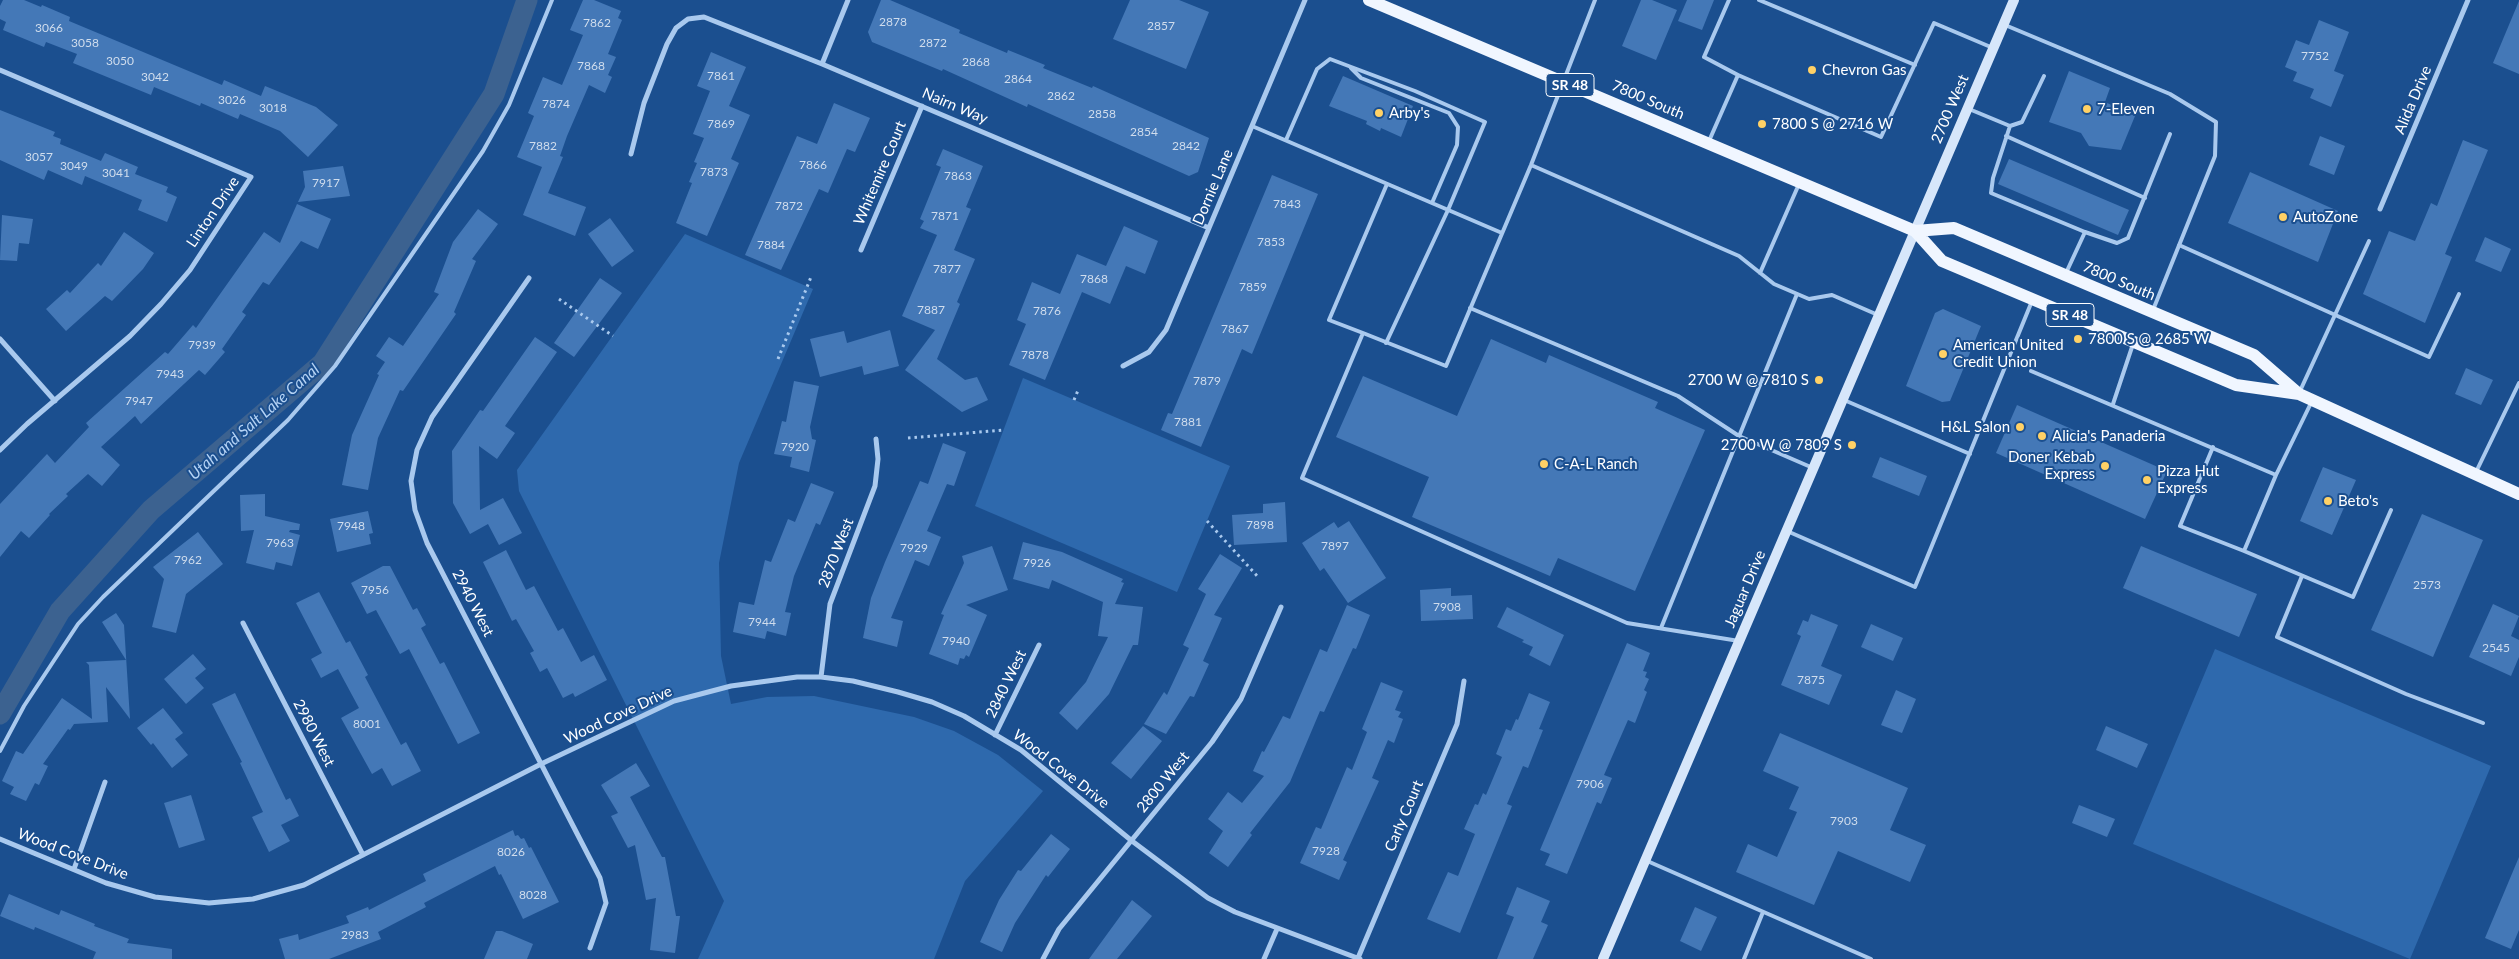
<!DOCTYPE html>
<style>
body{margin:0}
canvas{display:block;background:#1b4f8f}
</style>
<canvas width="2519" height="959"></canvas>
<script>
const context = document.querySelector('canvas').getContext('2d');
context.lineJoin = 'round';
function fill(path, color) {
  context.fillStyle = color;
  context.fill(path, 'evenodd');
}
function toPath(rows) {
  const path = new Path2D();
  for (const r of rows) {
    path.moveTo(r[0], r[1]);
    for (let i = 2; i < r.length; i += 2) path.lineTo(r[i], r[i + 1]);
  }
  return path;
}
function trace(path, color, width, dash) {
  context.strokeStyle = color;
  context.lineWidth = width;
  context.lineCap = dash ? 'butt' : 'round';
  context.setLineDash(dash || []);
  context.stroke(path);
}
function label(font, color, halo, rows, align = 'center') {
  context.font = font + ' Lato,sans-serif';
  context.lineWidth = 4;
  context.setLineDash([]);
  context.textBaseline = 'middle';
  context.strokeStyle = halo;
  context.fillStyle = color;
  for (const [text, x, y, turn = 0] of rows) {
    context.save();
    context.translate(x, y);
    context.rotate((+turn || 0) * Math.PI / 180);
    context.textAlign = isNaN(turn) ? turn : align;
    if (halo) context.strokeText(text, 0, 0);
    context.fillText(text, 0, 0);
    context.restore();
  }
}
fill(toPath([
 [685,234,813,289,739,463,719,563,721,656,731,704,767,697,814,696,914,717,954,731,998,755,1043,791,965,881,934,959,698,959,724,901,519,491,517,470],
 [1023,378,1230,466,1177,592,975,506],
 [2215,649,2491,766,2410,959,2133,844]
]), '#2e69ad');
trace(toPath([
 [0,714,60,611,151,510,323,363,494,94,527,0]
]), '#3c6290', 21);
fill(toPath([
 [3,0,24,0,41,7,42,5,70,17,69,21,222,85,224,80,261,96,265,86,316,107,338,125,308,157,280,131,240,114,238,119,201,103,200,106,154,87,151,95,73,63,77,54,46,42,44,47,3,30,6,22,0,19,0,6],
 [583,0,594,0,621,11,618,18,622,20,608,54,616,57,608,75,612,77,605,93,589,85,567,136,560,156,563,157,548,193,586,207,575,236,523,215,542,167,517,157,534,116,528,113,543,77,562,85,583,35,570,30],
 [881,0,890,0,960,30,959,33,1007,53,1008,50,1045,65,1043,68,1092,88,1093,86,1209,138,1198,172,1189,176,1028,104,1027,107,943,69,942,71,872,42,868,32],
 [1130,0,1179,0,1209,12,1186,69,1113,39],
 [1641,0,1652,0,1677,10,1656,60,1622,46],
 [1687,0,1714,0,1702,30,1678,21],
 [2519,1,2519,74,2493,63],
 [2319,20,2349,32,2334,71,2344,75,2331,107,2310,98,2314,89,2293,81,2297,72,2285,67,2296,40,2309,45],
 [711,52,746,67,729,106,750,115,731,159,739,163,707,236,676,223,692,183,689,182,697,163,694,162,704,138,693,134,710,91,697,86],
 [2069,71,2110,88,2105,102,2135,116,2121,150,2089,146,2081,133,2049,122],
 [1343,76,1413,106,1401,137,1381,128,1380,131,1366,124,1367,121,1329,106],
 [834,103,870,118,855,152,847,149,828,193,819,189,781,270,745,255,797,136,817,144],
 [0,110,55,132,53,136,61,139,60,144,101,161,105,153,138,167,135,174,168,187,166,192,177,197,167,222,138,210,142,200,85,176,82,185,48,170,44,180,0,160],
 [2320,136,2345,146,2334,175,2309,165],
 [2463,140,2488,150,2445,254,2452,257,2425,323,2363,294,2389,231,2415,241,2431,203,2437,206],
 [943,149,983,166,966,207,971,209,954,250,975,259,957,302,960,304,937,359,965,380,977,377,988,400,962,412,905,370,935,330,902,316,937,235,920,228,924,221,920,219,941,167,936,165],
 [2009,159,2129,210,2118,235,1998,184],
 [343,166,350,196,298,202,305,187,303,171],
 [2250,172,2338,211,2318,262,2228,223],
 [1272,175,1318,194,1252,354,1242,349,1201,447,1161,430,1168,413,1172,414],
 [297,204,331,219,318,249,301,241,269,285,263,282,242,312,246,315,222,349,225,352,205,375,199,370,141,424,135,416,101,447,120,465,102,486,88,474,66,494,68,496,49,514,50,515,29,538,21,531,0,557,0,504,47,454,55,463,89,427,86,423,165,352,168,354,193,325,196,328,264,232,280,243],
 [478,209,498,224,472,259,476,261,454,312,456,314,403,391,400,390,378,438,368,490,342,485,352,435,379,375,377,374,385,362,376,356,389,337,403,346,439,294,434,292,453,242],
 [2,215,33,219,29,244,19,243,17,261,0,260],
 [610,218,634,251,612,267,588,234],
 [1124,226,1158,241,1145,274,1126,266,1110,304,1082,292,1045,380,1009,365,1026,324,1017,320,1032,282,1060,294,1077,254,1106,266],
 [124,232,154,253,143,269,112,301,105,296,66,331,46,309,67,290,70,293,98,263,101,266],
 [2485,237,2511,249,2501,272,2475,261],
 [600,278,622,293,574,357,554,343],
 [1943,309,1981,326,1950,401,1942,402,1906,386,1935,313],
 [890,330,899,366,864,375,862,366,820,377,810,339,844,331,847,343],
 [535,337,557,352,505,426,515,433,497,459,479,446,480,510,503,498,522,533,499,545,488,524,470,534,453,503,452,451,480,410,483,411],
 [1491,339,1546,363,1549,355,1658,402,1655,408,1705,430,1635,591,1558,558,1550,576,1412,517,1429,477,1336,437,1363,376,1457,416],
 [2466,368,2493,380,2481,405,2455,394],
 [794,381,819,386,810,427,812,439,816,440,809,472,790,467,792,457,774,454,782,421,786,422],
 [2017,405,2167,471,2145,519,1996,453],
 [943,443,966,452,954,486,947,484,927,531,941,537,929,566,915,560,891,618,903,621,897,647,863,638,871,598,885,562,920,481,928,484],
 [1880,457,1927,476,1919,496,1872,477],
 [2323,467,2356,480,2332,535,2300,521],
 [811,483,834,492,820,525,816,523,794,576,785,612,791,613,786,636,767,631,765,639,733,632,739,602,754,605,765,560,771,562,788,519,795,522],
 [265,494,265,516,300,524,299,530,290,530,289,532,300,535,292,566,276,562,274,570,246,563,254,530,241,531,240,495],
 [1285,502,1287,542,1234,545,1232,515,1263,513,1263,504],
 [368,511,373,533,369,534,371,544,337,552,330,519],
 [2422,514,2483,540,2433,657,2371,630],
 [1349,521,1386,578,1348,603,1324,568,1320,571,1302,543,1334,522,1338,528],
 [198,532,223,564,186,594,176,633,152,627,164,579,153,567],
 [1023,542,1062,552,1123,579,1121,582,1124,583,1115,604,1143,607,1138,645,1133,645,1109,694,1077,730,1059,713,1086,682,1108,637,1098,636,1103,602,1052,580,1049,589,1013,579],
 [992,546,1008,590,966,605,987,615,969,657,966,655,964,659,960,658,958,665,929,654,944,615,941,614,964,563,962,556],
 [2141,546,2257,594,2239,637,2123,588],
 [506,550,526,590,534,586,558,631,563,628,581,662,594,655,607,680,575,697,573,693,563,698,547,668,540,672,530,653,534,651,516,619,512,621,483,562],
 [1220,554,1242,568,1214,615,1222,618,1203,661,1209,664,1194,697,1190,696,1166,734,1144,724,1164,692,1167,695,1189,648,1183,645,1206,594,1198,589],
 [383,566,390,566,413,610,417,608,426,625,421,628,440,664,444,662,480,733,458,744,409,649,400,654,376,610,367,614,351,583],
 [1451,588,1451,596,1472,595,1473,619,1421,621,1420,590],
 [319,592,346,643,350,641,368,675,365,677,401,745,406,742,421,771,392,786,382,768,372,774,341,718,359,708,338,669,321,678,311,659,322,653,296,603],
 [2493,604,2519,616,2511,636,2519,640,2519,657,2511,676,2469,657],
 [1347,605,1370,615,1356,649,1353,648,1324,712,1320,711,1290,782,1250,833,1252,835,1228,867,1209,853,1223,831,1208,819,1228,792,1242,803,1264,776,1253,771,1262,751,1264,752,1283,716,1290,719,1320,649,1327,652],
 [1507,607,1564,635,1550,666,1529,655,1533,647,1522,642,1524,640,1497,627],
 [116,613,124,625,130,719,106,687,108,722,74,724,70,730,68,729,43,764,48,766,39,785,35,783,26,801,10,794,14,787,2,781,16,751,23,754,62,698,92,719,89,665,86,662,126,660,102,622],
 [1811,614,1838,625,1821,666,1842,675,1829,705,1781,685,1801,636,1797,634,1803,620,1808,622],
 [1871,624,1903,638,1893,661,1861,647],
 [1627,643,1650,653,1643,671,1647,672,1645,677,1649,679,1644,690,1647,692,1635,723,1628,720,1604,775,1612,778,1601,804,1597,802,1567,874,1545,865,1550,854,1540,850],
 [193,654,206,669,195,678,204,688,186,704,164,679],
 [1381,682,1403,691,1395,710,1401,712,1398,717,1403,719,1394,743,1388,740,1372,778,1379,781,1343,860,1347,862,1339,880,1300,863,1316,827,1321,829,1347,767,1352,770,1367,732,1362,729],
 [1896,690,1916,699,1902,733,1881,725],
 [235,693,286,800,290,798,299,816,281,825,290,841,269,852,252,817,263,812,240,763,242,762,212,704],
 [1529,693,1550,702,1539,729,1543,730,1528,768,1523,766,1507,804,1512,806,1460,933,1427,919,1448,872,1458,876,1475,834,1464,829,1475,804,1478,805,1483,793,1486,795,1502,757,1496,754,1506,729,1511,731,1516,719,1518,720],
 [163,708,183,733,175,739,188,755,172,768,153,743,151,745,137,728],
 [1143,726,1162,741,1131,779,1111,763],
 [2106,726,2148,744,2137,768,2096,750],
 [1780,733,1908,788,1890,830,1926,845,1910,882,1838,851,1814,905,1736,872,1748,844,1777,857,1797,812,1789,809,1799,787,1763,771],
 [636,763,650,786,630,797,662,857,665,857,676,916,680,916,675,953,650,950,656,898,646,900,635,845,628,848,611,816,618,813,601,785],
 [191,795,205,840,179,848,164,803],
 [2079,805,2115,819,2107,837,2072,823],
 [513,830,515,836,518,835,521,839,524,838,529,848,531,847,559,902,523,919,501,874,499,875,495,866,424,903,426,907,378,932,381,939,329,959,285,959,279,939,298,934,299,940,349,923,346,916,368,907,369,910,426,881,423,874],
 [1051,834,1070,849,1048,877,1046,875,1015,923,1002,952,980,942,999,900,1018,870,1021,871],
 [2519,857,2519,930,2511,949,2485,938],
 [1517,887,1550,901,1541,922,1548,925,1533,959,1497,959,1514,917,1506,914],
 [9,894,59,915,61,910,95,924,94,926,129,939,127,943,172,949,172,959,93,959,96,952,35,927,34,930,0,916],
 [1132,900,1152,916,1117,959,1089,959],
 [1695,907,1717,917,1701,951,1680,941],
 [496,931,502,931,533,944,527,959,484,959]
]), '#4478b7');
trace(toPath([
 [559,299,613,336],
 [778,359,811,277],
 [1074,400,1079,388],
 [908,438,1004,430],
 [1207,521,1259,578]
]), '#a9c9ee', 3, [2.5, 4]);
trace(toPath([
 [1595,0,1531,165,1446,366,1363,333,1302,478,1627,623,1739,641],
 [1729,0,1704,57,1738,75],
 [1759,0,1915,65],
 [2005,25,2170,94,2216,122,2215,156,2153,310],
 [1351,68,1361,78,1449,113,1458,127,1457,145,1432,203],
 [1969,109,2010,126,1993,178,1991,193,2085,232],
 [1252,126,1502,233],
 [2010,126,2022,122,2044,76],
 [2006,136,2145,198],
 [1286,140,1317,69,1330,59,1415,91,1485,122,1448,210,1386,343],
 [1709,141,1738,75,1881,137,1934,23,1993,48],
 [1531,165,1739,256,1774,284,1809,299,1832,295,1878,315],
 [2179,245,2429,357,2459,294],
 [1760,273,1799,184],
 [2066,273,2085,232,2117,243,2128,238,2170,134],
 [1470,308,1678,396,1739,436,1813,468],
 [1363,333,1329,320,1387,184],
 [2031,371,2276,475],
 [2300,391,2369,241],
 [1844,400,1970,454],
 [2311,403,2276,475,2244,551,2353,597,2391,510],
 [2113,404,2133,344],
 [2213,447,2180,526,2244,551],
 [2476,472,2519,383],
 [1787,531,1915,587,2032,301],
 [2302,576,2277,637,2406,694,2483,723],
 [1661,628,1797,294],
 [0,751,24,706,78,624,103,597,288,420,335,366,483,151,509,105,552,0],
 [1645,860,1871,959],
 [1744,959,1763,912]
]), '#a9c9ee', 4);
trace(toPath([
 [822,64,848,0],
 [0,70,251,177,190,270,161,304,130,336,27,424,0,450],
 [631,154,644,103,667,44,676,28,688,19,704,17,822,64,1209,228],
 [2380,209,2468,0],
 [861,250,922,106],
 [529,278,432,417,417,450,411,481,415,510,427,543,600,878,606,903,590,948],
 [0,339,55,401],
 [1123,366,1149,352,1166,330,1305,0],
 [243,623,363,855],
 [821,677,830,604,875,486,878,459,876,439],
 [995,735,1039,645],
 [0,839,106,883,155,897,209,903,253,899,304,885,541,764,674,701,731,686,797,677,821,677,853,681,898,692,932,702,964,716,1021,750,1132,841,1208,898,1235,912,1360,959],
 [74,869,105,782],
 [1358,958,1457,724,1464,681],
 [1043,959,1059,929,1212,742,1241,699,1281,607],
 [1264,959,1277,929]
]), '#a9c9ee', 5);
trace(toPath([
 [1603,959,2014,0]
]), '#d6e6fa', 10);
trace(toPath([
 [1369,0,1915,231,1942,261,2236,385,2299,394],
 [1915,231,1954,228,2254,355,2299,394,2519,494]
]), '#f0f6ff', 12);
for (const [x, y, r, color] of [
 [1812,70,5,"#ffd166"],
 [2087,109,5,"#ffd166"],
 [1379,113,5,"#ffd166"],
 [1762,124,5,"#ffd166"],
 [2283,217,5,"#ffd166"],
 [2078,339,5,"#ffd166"],
 [1943,354,5,"#ffd166"],
 [1819,380,5,"#ffd166"],
 [2020,427,5,"#ffd166"],
 [2042,436,5,"#ffd166"],
 [1852,445,5,"#ffd166"],
 [1544,464,5,"#ffd166"],
 [2105,466,5,"#ffd166"],
 [2147,480,5,"#ffd166"],
 [2328,501,5,"#ffd166"]
]) {
  const dot = new Path2D();
  dot.arc(x, y, r, 0, 2 * Math.PI);
  context.fillStyle = color;
  context.fill(dot);
  trace(dot, '#1b4f8f', 2);
}
label('12px', '#d0dded', null, [
 ["2878",893,22],
 ["7862",597,23],
 ["2857",1161,26],
 ["3066",49,28],
 ["3058",85,43],
 ["2872",933,43],
 ["7752",2315,56],
 ["3050",120,61],
 ["2868",976,62],
 ["7868",591,66],
 ["7861",721,76],
 ["3042",155,77],
 ["2864",1018,79],
 ["2862",1061,96],
 ["3026",232,100],
 ["7874",556,104],
 ["3018",273,108],
 ["2858",1102,114],
 ["7869",721,124],
 ["2854",1144,132],
 ["7882",543,146],
 ["2842",1186,146],
 ["3057",39,157],
 ["7866",813,165],
 ["3049",74,166],
 ["7873",714,172],
 ["3041",116,173],
 ["7863",958,176],
 ["7917",326,183],
 ["7843",1287,204],
 ["7872",789,206],
 ["7871",945,216],
 ["7853",1271,242],
 ["7884",771,245],
 ["7877",947,269],
 ["7868",1094,279],
 ["7859",1253,287],
 ["7887",931,310],
 ["7876",1047,311],
 ["7867",1235,329],
 ["7939",202,345],
 ["7878",1035,355],
 ["7943",170,374],
 ["7879",1207,381],
 ["7947",139,401],
 ["7881",1188,422],
 ["7920",795,447],
 ["7898",1260,525],
 ["7948",351,526],
 ["7963",280,543],
 ["7897",1335,546],
 ["7929",914,548],
 ["7962",188,560],
 ["7926",1037,563],
 ["2573",2427,585],
 ["7956",375,590],
 ["7908",1447,607],
 ["7944",762,622],
 ["7940",956,641],
 ["2545",2496,648],
 ["7875",1811,680],
 ["8001",367,724],
 ["7906",1590,784],
 ["7903",1844,821],
 ["7928",1326,851],
 ["8026",511,852],
 ["8028",533,895],
 ["2983",355,935]
]);
for (const [x, y, w] of [
 [1570,85,48],
 [2070,315,48]
]) {
  const box = new Path2D();
  box.roundRect(x - w / 2, y - 11.5, w, 23, 4);
  context.fillStyle = '#1b4f8f';
  context.fill(box);
  trace(box, '#fff', 1);
}
label('bold 14px', '#fff', null, [
 ["SR 48",1570,85],
 ["SR 48",2070,315]
]);
label('15px', '#fff', '#1b4f8f', [
 ["Chevron Gas",1822,70],
 ["7-Eleven",2097,109],
 ["Arby's",1389,113],
 ["7800 S @ 2716 W",1772,124],
 ["AutoZone",2293,217],
 ["7800 S @ 2685 W",2088,339],
 ["American United",1953,345],
 ["Credit Union",1953,362],
 ["2700 W @ 7810 S",1809,380,"right"],
 ["H&L Salon",2010,427,"right"],
 ["Alicia's Panaderia",2052,436],
 ["2700 W @ 7809 S",1842,445,"right"],
 ["Doner Kebab",2095,457,"right"],
 ["Express",2095,474,"right"],
 ["C-A-L Ranch",1554,464],
 ["Pizza Hut",2157,471],
 ["Express",2157,488],
 ["Beto's",2338,501]
], 'left');
label('15px', '#fff', '#1b4f8f', [
 ["7800 South",1648,100,23],
 ["Alida Drive",2413,100,-67],
 ["Nairn Way",955,106,23],
 ["2700 West",1950,109,-67],
 ["Whitemire Court",880,173,-67],
 ["Dornie Lane",1213,187,-67],
 ["Linton Drive",213,212,-56],
 ["7800 South",2119,281,23],
 ["2870 West",836,553,-69],
 ["Jaguar Drive",1745,589,-67],
 ["2940 West",473,603,63],
 ["2840 West",1006,684,-64],
 ["Wood Cove Drive",618,715,-25],
 ["2980 West",314,733,63],
 ["Wood Cove Drive",1061,769,38],
 ["2800 West",1163,782,-51],
 ["Carly Court",1404,816,-67],
 ["Wood Cove Drive",73,854,21]
]);
label('italic 16px', '#b5d3f5', '#1b4f8f', [
 ["Utah and Salt Lake Canal",254,422,-41]
]);
</script>
